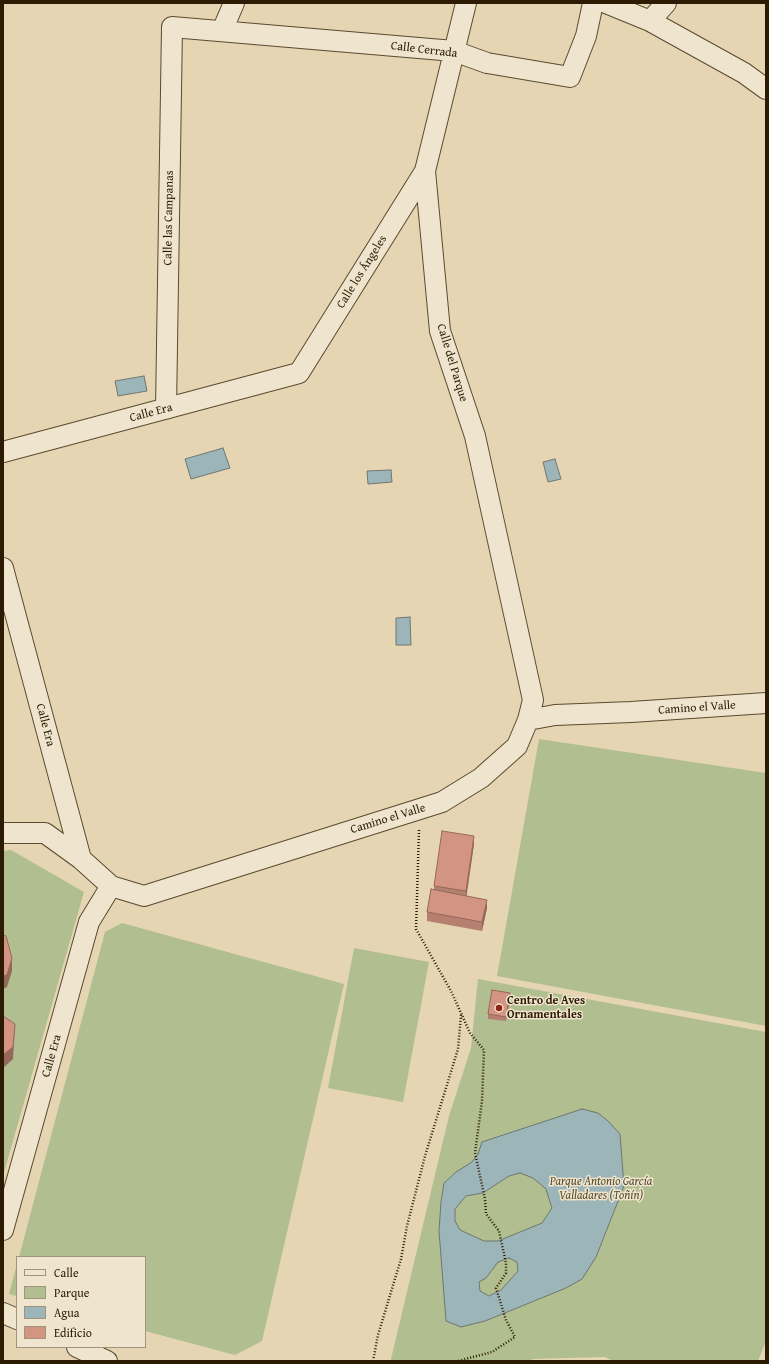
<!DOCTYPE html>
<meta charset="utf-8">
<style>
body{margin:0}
#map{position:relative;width:769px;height:1364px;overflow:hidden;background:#e6d5b3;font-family:"Gentium Book Plus",serif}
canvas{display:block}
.frame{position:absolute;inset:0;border:4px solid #2c1b02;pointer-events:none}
.legend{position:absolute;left:16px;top:1256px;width:130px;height:92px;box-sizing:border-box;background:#efe4ce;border:1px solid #a1947c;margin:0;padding:5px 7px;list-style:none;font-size:12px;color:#2c1b02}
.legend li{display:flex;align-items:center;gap:8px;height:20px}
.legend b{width:20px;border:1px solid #a1947c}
</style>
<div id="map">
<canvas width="769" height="1364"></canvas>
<div class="frame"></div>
<ul class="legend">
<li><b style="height:5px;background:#efe4ce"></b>Calle</li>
<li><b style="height:11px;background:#b0be90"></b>Parque</li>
<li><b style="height:11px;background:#9cb5b9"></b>Agua</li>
<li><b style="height:11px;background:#d39582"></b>Edificio</li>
</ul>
</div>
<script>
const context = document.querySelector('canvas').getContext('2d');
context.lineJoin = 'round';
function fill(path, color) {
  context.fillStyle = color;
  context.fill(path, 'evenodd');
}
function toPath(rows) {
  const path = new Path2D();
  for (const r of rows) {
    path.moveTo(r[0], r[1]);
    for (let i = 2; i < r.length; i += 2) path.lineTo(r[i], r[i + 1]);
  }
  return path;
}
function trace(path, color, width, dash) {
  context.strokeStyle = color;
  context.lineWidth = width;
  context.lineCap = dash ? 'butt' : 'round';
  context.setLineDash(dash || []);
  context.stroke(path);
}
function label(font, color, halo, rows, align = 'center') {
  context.font = font + ' "Gentium Book Plus",serif';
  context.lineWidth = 3;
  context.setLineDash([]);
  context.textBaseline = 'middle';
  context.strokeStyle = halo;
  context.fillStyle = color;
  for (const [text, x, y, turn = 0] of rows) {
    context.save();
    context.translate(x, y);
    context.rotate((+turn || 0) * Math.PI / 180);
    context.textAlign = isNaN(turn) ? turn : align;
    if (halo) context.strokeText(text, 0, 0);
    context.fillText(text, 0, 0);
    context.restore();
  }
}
fill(toPath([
 [539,739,766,773,766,1026,497,976],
 [11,850,84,892,3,1176,3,851],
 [122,923,344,984,262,1341,235,1355,145,1331,145,1257,19,1257,105,932],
 [354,948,429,962,403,1102,328,1088],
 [478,979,766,1032,766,1341,758,1361,613,1361,605,1357,533,1359,531,1361,392,1361,391,1359,449,1116,471,1048],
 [17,1264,17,1296,9,1294]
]), '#b0be90');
const water = toPath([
 [144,376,147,391,118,396,115,381,144,376],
 [223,448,230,468,191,479,185,459,223,448],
 [555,459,561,479,548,482,543,462,555,459],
 [391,470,392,482,368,484,367,471,391,470],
 [410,617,411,645,396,645,396,618,410,617],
 [582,1109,598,1113,608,1121,620,1134,624,1186,596,1257,582,1279,566,1288,485,1321,461,1327,446,1321,439,1231,441,1202,444,1183,456,1172,472,1162,478,1154,482,1142,582,1109],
 [520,1173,533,1178,546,1189,552,1208,542,1223,498,1241,484,1241,460,1230,455,1221,455,1209,466,1196,483,1193,509,1176,520,1173],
 [509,1258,517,1262,518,1271,501,1290,489,1296,480,1291,479,1282,486,1278,498,1262,509,1258]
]);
fill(water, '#9cb5b9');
trace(water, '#6f7770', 1);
const minor = toPath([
 [606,3,650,21,744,73,766,89],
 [650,21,666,3],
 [222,31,234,3],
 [166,409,172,27,454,51,487,63,570,77,586,36,593,3],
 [3,452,299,373,425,171],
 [3,568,81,859],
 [528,720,555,715,631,712,766,703],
 [3,833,45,833,81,859,111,886,144,896,442,802,481,778,517,746,528,720,533,700,475,436,440,331,425,171,466,3],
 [3,1230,89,922,111,886],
 [3,1313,17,1319],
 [77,1347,107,1361]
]);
trace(minor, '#5a4a2e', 22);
trace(toPath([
 [419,830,416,929,451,991,470,1033,484,1050,482,1101,475,1153,485,1199,486,1214,499,1231,506,1263,506,1273,496,1288,506,1320,515,1337,492,1352,458,1361],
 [373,1361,378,1335,401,1259,407,1226,425,1156,458,1049,461,1015]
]), '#2c1b02', 2.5, [1, 2]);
trace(minor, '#efe4ce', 20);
fill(toPath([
 [474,844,466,896,487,908,482,931,427,921,427,912,434,890,434,886],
 [510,997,506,1021,488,1019,488,1014]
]), '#b58070');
fill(toPath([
 [474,836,474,844,466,900,466,891],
 [487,900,487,908,482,931,482,922],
 [12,958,12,971,7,987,3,989,3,976],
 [510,993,510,997,506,1021,506,1017],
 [15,1024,13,1059,3,1068,3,1055]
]), '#94685b');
const building = toPath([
 [442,831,474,836,466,891,434,886,442,831],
 [431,889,487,900,482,922,427,912,431,889],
 [3,935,6,936,12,958,7,975,3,976,3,935],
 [492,990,510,993,506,1017,488,1014,492,990],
 [3,1016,15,1024,13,1047,3,1055,3,1016]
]);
fill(building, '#d39582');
trace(building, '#94685b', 1);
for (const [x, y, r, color] of [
 [499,1008,4,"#8f2418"]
]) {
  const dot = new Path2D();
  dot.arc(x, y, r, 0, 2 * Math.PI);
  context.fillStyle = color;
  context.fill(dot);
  trace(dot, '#efe4ce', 1.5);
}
label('12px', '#2c1b02', '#efe4ce', [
 ["Calle Cerrada",424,50,7],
 ["Calle las Campanas",169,218,-89],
 ["Calle los Ángeles",362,272,-58],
 ["Calle del Parque",452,363,73],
 ["Calle Era",151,413,-15],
 ["Camino el Valle",697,708,-4],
 ["Calle Era",45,725,75],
 ["Camino el Valle",388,819,-17],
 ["Calle Era",52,1056,-74]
]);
label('bold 12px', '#2c1b02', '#efe4ce', [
 ["Centro de Aves",507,1001],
 ["Ornamentales",507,1015]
], 'left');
label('italic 12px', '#544c2d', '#efe4ce', [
 ["Parque Antonio García",601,1182],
 ["Valladares (Toñín)",601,1196]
]);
</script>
